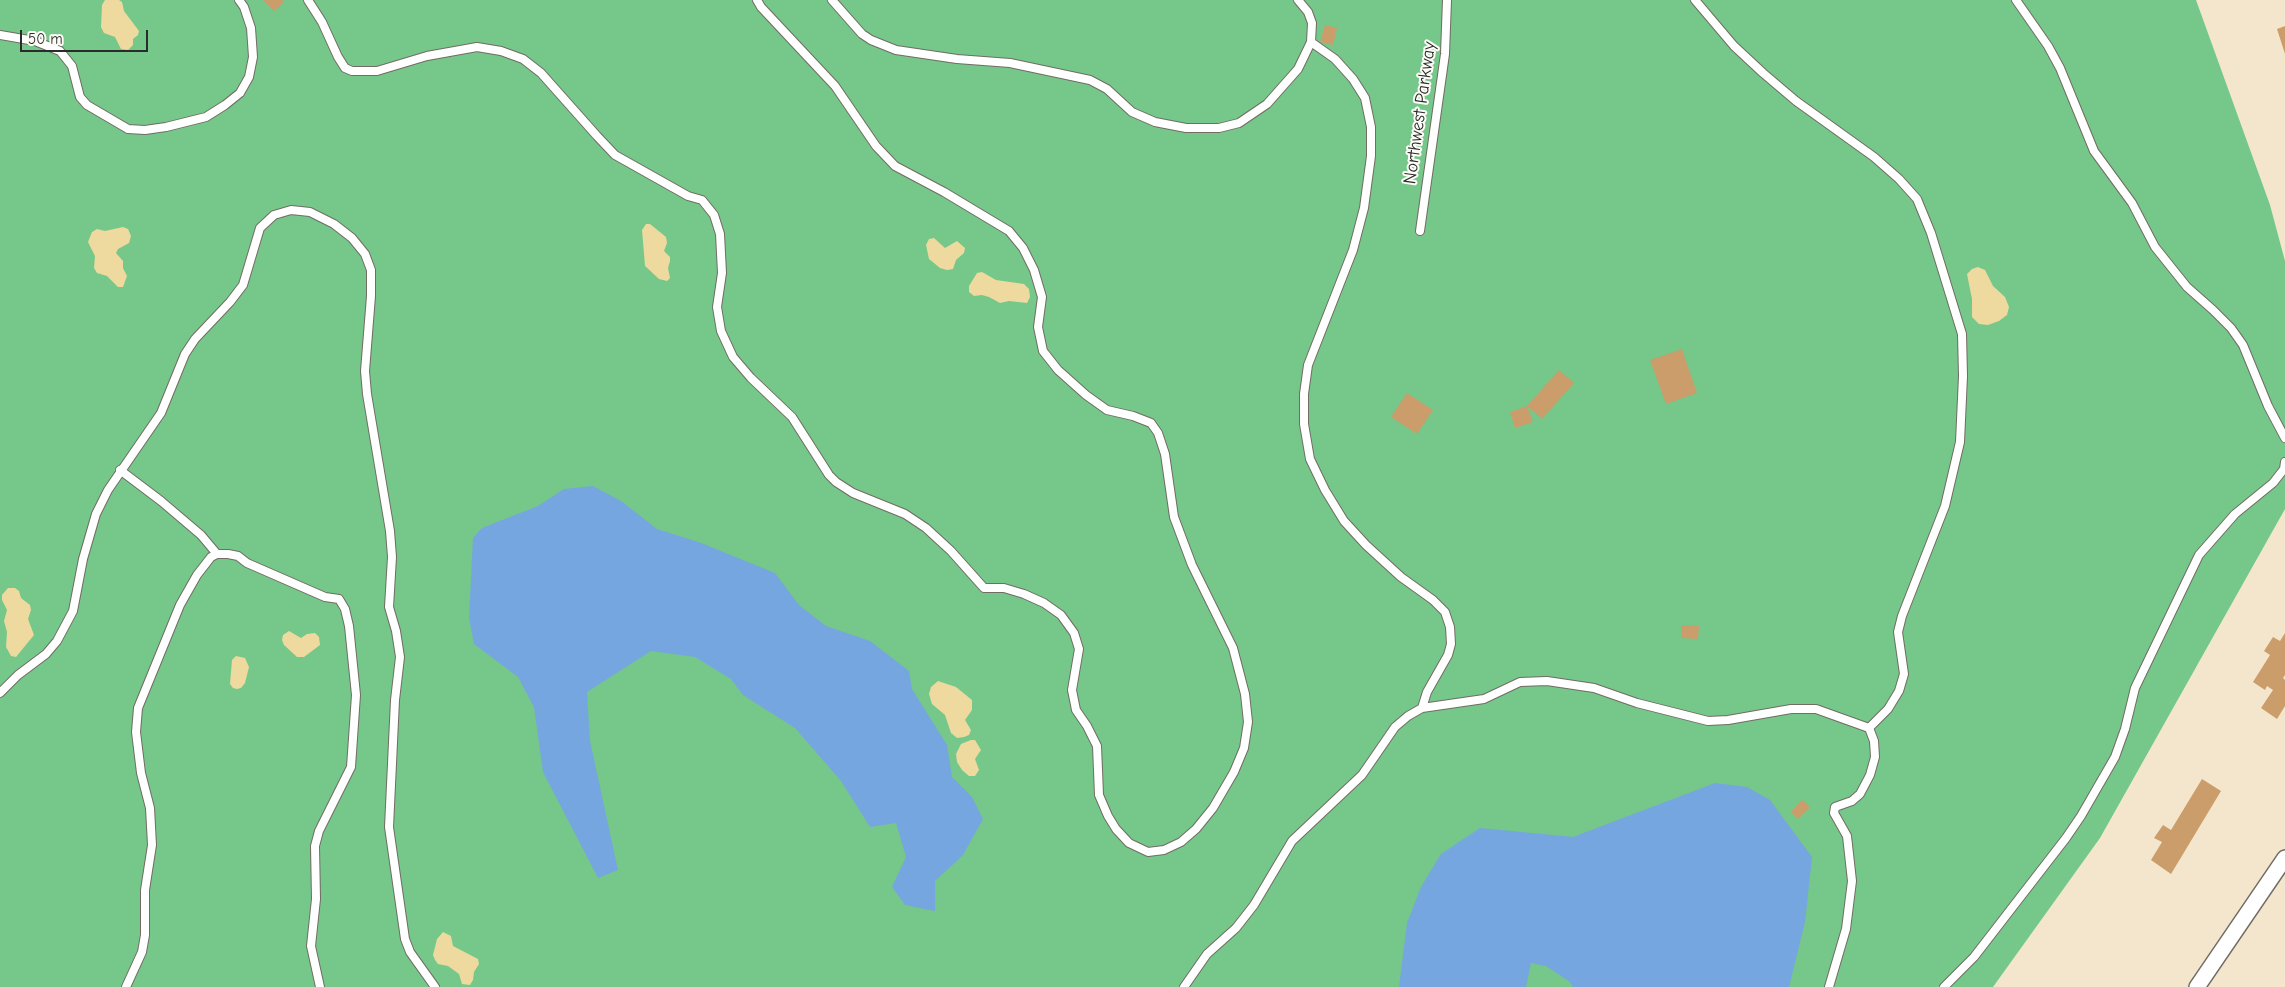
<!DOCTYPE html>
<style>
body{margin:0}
#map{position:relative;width:2285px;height:987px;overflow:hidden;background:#f3e6cd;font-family:"Comic Neue",sans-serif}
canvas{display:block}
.scale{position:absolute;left:20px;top:30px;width:128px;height:22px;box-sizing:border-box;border:2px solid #2b2b2b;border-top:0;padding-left:6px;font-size:15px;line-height:18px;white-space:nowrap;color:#2b2b2b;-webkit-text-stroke:4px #fdfcf7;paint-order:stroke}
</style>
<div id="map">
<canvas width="2285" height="987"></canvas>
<div class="scale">50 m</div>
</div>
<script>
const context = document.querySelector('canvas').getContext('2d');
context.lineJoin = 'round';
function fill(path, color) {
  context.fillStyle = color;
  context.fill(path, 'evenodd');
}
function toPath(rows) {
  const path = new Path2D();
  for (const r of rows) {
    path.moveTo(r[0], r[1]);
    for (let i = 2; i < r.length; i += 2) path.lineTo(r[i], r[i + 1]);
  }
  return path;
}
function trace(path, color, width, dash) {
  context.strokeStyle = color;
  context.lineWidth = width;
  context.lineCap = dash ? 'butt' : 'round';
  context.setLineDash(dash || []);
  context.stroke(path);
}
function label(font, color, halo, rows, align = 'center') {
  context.font = font + ' "Comic Neue",sans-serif';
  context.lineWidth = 4;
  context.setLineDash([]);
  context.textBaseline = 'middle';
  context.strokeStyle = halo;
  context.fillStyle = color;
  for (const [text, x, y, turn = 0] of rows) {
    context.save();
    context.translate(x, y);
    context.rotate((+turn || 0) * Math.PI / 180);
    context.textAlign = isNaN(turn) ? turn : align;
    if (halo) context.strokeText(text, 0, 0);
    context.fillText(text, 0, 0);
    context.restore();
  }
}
fill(toPath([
 [0,0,2196,0,2270,205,2285,261,2285,509,2100,838,1993,987,0,987]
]), '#75c78a');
fill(toPath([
 [105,0,119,0,122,2,124,11,139,31,138,35,133,39,133,45,128,50,121,49,115,37,104,33,101,27,102,5],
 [646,224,650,224,666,237,667,243,664,251,670,257,670,261,668,268,670,278,667,281,659,279,645,266,642,230],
 [123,227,128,229,131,236,129,243,118,249,116,253,123,261,123,268,127,276,123,287,118,287,107,276,97,273,94,268,95,256,88,242,92,232,97,229,105,231],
 [934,238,945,248,957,241,965,248,964,253,956,260,953,269,947,270,940,268,929,259,926,245,929,239],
 [1978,267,1985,270,1993,286,2005,297,2009,307,2007,315,1999,321,1988,325,1979,324,1972,317,1972,299,1967,274,1972,269],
 [982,272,996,280,1024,284,1029,289,1030,297,1027,303,1009,301,1000,303,989,297,982,295,974,296,969,292,969,286,977,273],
 [8,588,15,588,19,591,21,598,30,605,31,610,28,619,34,635,16,657,11,656,6,647,7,632,4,621,7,610,2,600,2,595],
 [289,631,301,638,307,634,315,633,319,637,320,645,304,657,297,657,284,645,282,640,283,635],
 [236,656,245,658,249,667,245,683,241,688,237,689,233,688,230,684,232,660],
 [938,681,956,687,972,700,972,710,965,720,971,730,969,735,964,737,957,738,951,733,945,715,932,704,929,694,931,687],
 [971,740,975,740,981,750,975,759,979,770,975,776,969,776,962,770,957,762,956,754,961,744],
 [443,932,451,936,453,946,478,959,479,964,474,972,473,980,470,985,462,984,459,974,448,966,438,964,435,960,433,955,437,939]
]), '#eeda9e');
fill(toPath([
 [593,486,621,501,657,529,701,543,775,573,799,605,826,626,870,641,909,671,912,689,947,745,952,777,972,797,983,819,963,855,935,881,935,911,905,905,892,887,906,857,896,823,870,827,841,781,795,728,743,695,731,679,695,657,651,651,587,692,590,741,618,870,598,878,543,772,534,707,518,677,474,644,469,618,473,538,482,528,538,506,564,489],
 [1715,783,1747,787,1770,800,1812,857,1805,922,1789,987,1573,987,1570,982,1546,966,1531,963,1526,987,1399,987,1407,923,1421,887,1441,854,1480,828,1573,837]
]), '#75a6e0');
fill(toPath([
 [263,0,282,0,284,2,274,11],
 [1325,25,1337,28,1333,45,1320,42],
 [2285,26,2285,54,2277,29],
 [1682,349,1697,393,1666,404,1650,360],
 [1559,370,1574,383,1542,419,1527,406],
 [1407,393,1433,410,1417,434,1391,417],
 [1527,406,1533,422,1515,428,1510,412],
 [1681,625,1699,626,1698,639,1681,638],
 [2285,633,2285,675,2283,678,2285,680,2285,706,2277,719,2261,708,2273,690,2267,686,2265,690,2253,682,2270,655,2264,651,2273,637,2280,641],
 [2202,779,2221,791,2171,874,2151,860,2162,842,2154,838,2163,825,2171,830],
 [1802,800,1810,807,1798,819,1791,812]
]), '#cb9d6b');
const lane = toPath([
 [308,0,322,22,338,57,345,68,352,71,377,71,427,56,477,47,501,51,523,59,541,73,597,136,615,155,688,196,702,200,714,215,720,234,722,273,717,307,721,331,733,357,751,378,792,417,829,475,836,482,853,493,905,514,926,528,951,551,984,588,1004,588,1024,594,1044,603,1061,615,1074,633,1079,649,1072,690,1076,710,1087,726,1097,746,1099,795,1108,816,1116,829,1129,843,1148,852,1164,850,1181,842,1196,829,1213,808,1234,772,1244,748,1248,722,1245,694,1233,648,1192,565,1174,517,1165,454,1158,433,1151,423,1133,416,1107,410,1086,395,1058,370,1043,351,1038,327,1042,297,1034,270,1023,248,1009,231,944,192,895,166,876,146,835,86,761,7,757,0],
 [832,0,862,34,871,40,896,50,957,59,1010,63,1090,80,1107,89,1132,112,1155,122,1186,128,1219,128,1239,123,1267,104,1298,69,1311,42,1312,23,1308,12,1298,0],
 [1695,0,1734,46,1763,73,1796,101,1874,157,1899,179,1917,199,1931,233,1962,334,1963,376,1960,442,1945,506,1902,616,1898,632,1904,674,1899,691,1888,709,1869,728,1874,741,1875,757,1870,775,1860,794,1852,801,1835,807,1834,813,1847,836,1852,881,1846,929,1829,987],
 [2016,0,2048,46,2060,68,2094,151,2132,203,2155,247,2187,287,2213,310,2231,328,2243,345,2268,406,2285,438],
 [0,35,35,41,60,51,72,66,80,97,87,105,128,129,145,130,166,127,206,117,225,105,240,93,249,77,253,57,251,28,244,7,239,0],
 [1311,42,1335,59,1353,79,1365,98,1371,127,1371,156,1364,208,1353,250,1308,365,1304,394,1304,424,1310,459,1325,490,1344,521,1366,545,1401,577,1433,600,1445,612,1450,627,1451,644,1448,655,1427,692,1422,708],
 [1420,231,1445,54,1447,0],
 [120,470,161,501,201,535,217,554],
 [0,693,18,675,46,654,57,641,73,611,83,559,96,514,108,490,161,413,185,354,195,339,230,302,243,285,260,228,274,215,291,210,310,212,334,224,352,238,365,254,371,270,371,296,365,371,367,394,390,531,392,557,389,607,396,631,400,657,395,700,389,827,405,939,410,952,435,987],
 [126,987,142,952,145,935,145,890,152,845,150,808,141,773,136,732,138,708,180,605,197,575,211,557,217,554,228,554,238,556,247,563,325,597,339,599,345,609,349,626,356,695,351,767,319,831,315,846,316,899,311,946,320,987],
 [1184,987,1207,954,1236,928,1254,905,1292,841,1362,775,1395,727,1408,716,1422,708,1484,699,1520,682,1547,681,1594,688,1637,703,1708,721,1728,720,1791,709,1816,709,1869,728],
 [1944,987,1974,957,2066,838,2081,816,2115,757,2125,729,2135,688,2199,555,2235,514,2273,483,2284,469,2285,462]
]);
const street = toPath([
 [2197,987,2285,858]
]);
trace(lane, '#716c64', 10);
trace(street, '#716c64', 18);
trace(lane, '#fff', 8);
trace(street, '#fff', 15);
label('18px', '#2b2b2b', '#fdfcf7', [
 ["Northwest Parkway",1420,113,-82]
]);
</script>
